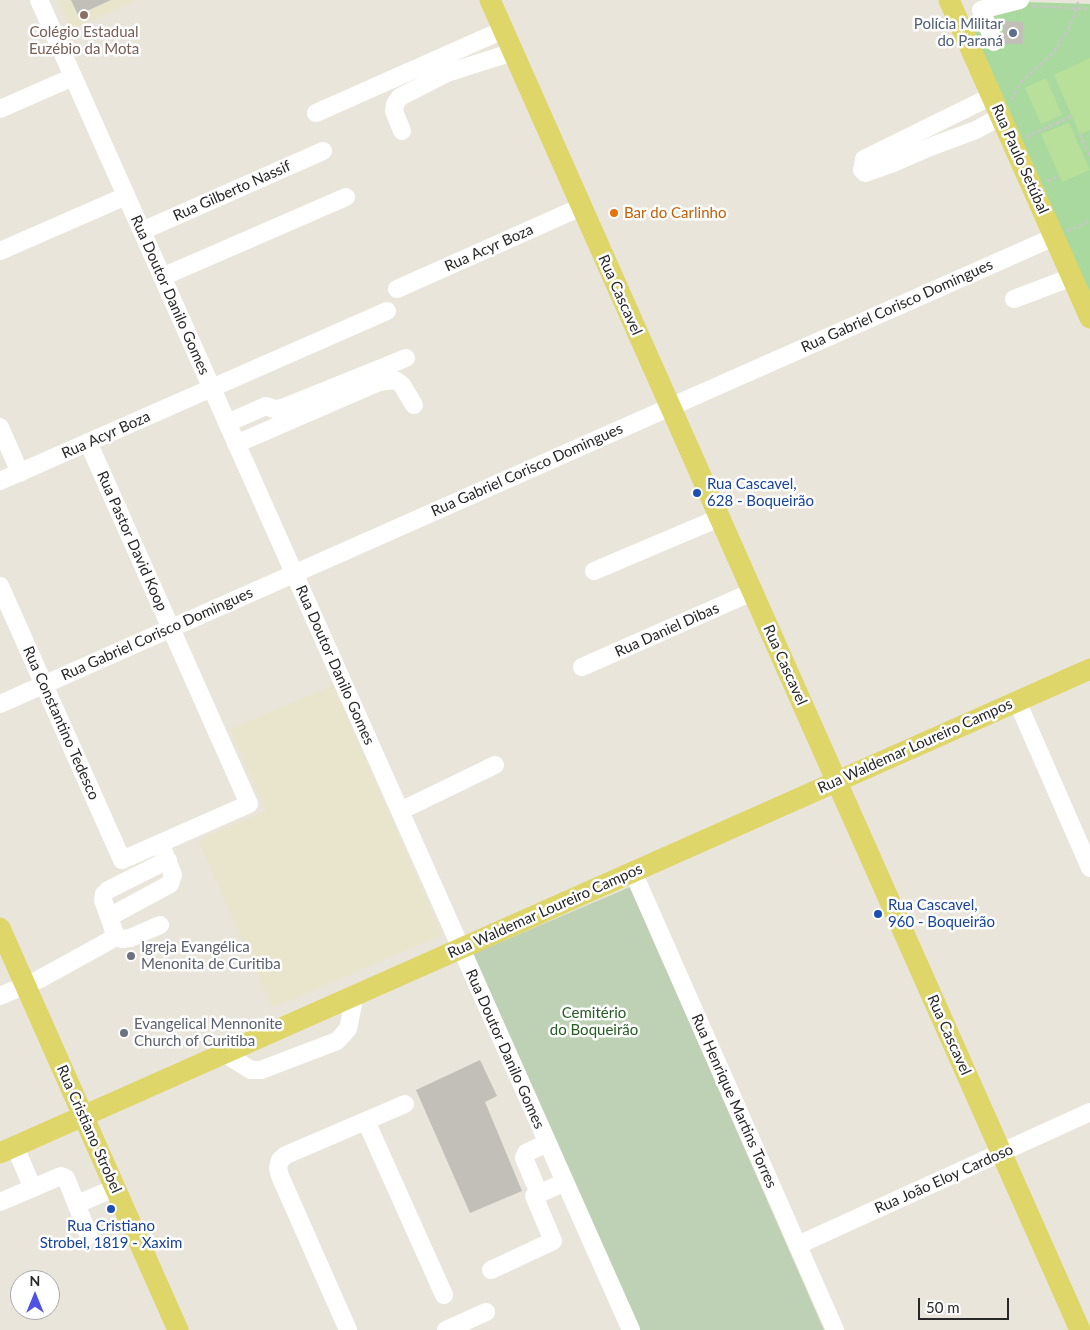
<!DOCTYPE html>
<meta charset="utf-8">
<style>
body{margin:0}
#map{position:relative;width:1090px;height:1330px;overflow:hidden;background:#e9e5db;font-family:Lato,sans-serif}
canvas{display:block}
.north{position:absolute;left:10px;top:1270px;width:50px;height:50px;box-sizing:border-box;background:#fff;border:1px solid #a9a9a9;border-radius:50%;rotate:0deg;font-size:14px;font-weight:700;line-height:20px;text-align:center;color:#282828}
.north::after{content:'';display:block;margin:auto;width:18px;height:22px;background:#4d52e4;clip-path:polygon(50% 0,100% 100%,50% 72%,0 100%)}
.scale{position:absolute;left:918px;top:1298px;width:91px;height:22px;box-sizing:border-box;border:2px solid #282828;border-top:0;padding-left:6px;font-size:15px;line-height:18px;white-space:nowrap;color:#282828;-webkit-text-stroke:4px #fff;paint-order:stroke}
</style>
<div id="map">
<canvas width="1090" height="1330"></canvas>
<div class="north">N</div>
<div class="scale">50 m</div>
</div>
<script>
const context = document.querySelector('canvas').getContext('2d');
context.lineJoin = 'round';
function fill(path, color) {
  context.fillStyle = color;
  context.fill(path, 'evenodd');
}
function toPath(rows) {
  const path = new Path2D();
  for (const r of rows) {
    path.moveTo(r[0], r[1]);
    for (let i = 2; i < r.length; i += 2) path.lineTo(r[i], r[i + 1]);
  }
  return path;
}
function trace(path, color, width, dash) {
  context.strokeStyle = color;
  context.lineWidth = width;
  context.lineCap = dash ? 'butt' : 'round';
  context.setLineDash(dash || []);
  context.stroke(path);
}
function label(font, color, halo, rows, align = 'center') {
  context.font = font + ' Lato,sans-serif';
  context.lineWidth = 5;
  context.setLineDash([]);
  context.textBaseline = 'middle';
  context.strokeStyle = halo;
  context.fillStyle = color;
  for (const [text, x, y, turn = 0] of rows) {
    context.save();
    context.translate(x, y);
    context.rotate((+turn || 0) * Math.PI / 180);
    context.textAlign = isNaN(turn) ? turn : align;
    if (halo) context.strokeText(text, 0, 0);
    context.fillText(text, 0, 0);
    context.restore();
  }
}
fill(toPath([
 [57,0,138,0,70,30],
 [333,685,442,935,272,1008,198,840,266,811,230,729]
]), '#e9e4cc');
fill(toPath([
 [1024,2,1090,4,1090,297,968,19,1001,6]
]), '#a9d99e');
fill(toPath([
 [630,887,824,1330,636,1330,470,955]
]), '#bed1b4');
fill(toPath([
 [1090,58,1090,130,1080,134,1054,75],
 [1046,78,1062,115,1041,124,1025,88],
 [1069,123,1090,170,1062,182,1041,134]
]), '#b8e09a');
fill(toPath([
 [71,0,111,0,78,15],
 [1003,21,1023,22,1023,44,1004,44],
 [480,1060,497,1096,485,1102,522,1191,470,1213,416,1090]
]), '#c1bfb8');
trace(toPath([
 [1032,6,1090,9],
 [1011,100,1021,82,1054,52,1070,27,1079,0],
 [1080,134,1090,156],
 [1026,137,1072,116],
 [1047,181,1060,176],
 [1067,231,1090,221]
]), '#c7c7c7', 2.5, [4, 2.5]);
trace(toPath([
 [39,0,631,1330],
 [994,42,981,10,1020,0],
 [992,96,864,159,862,170,865,173,891,164,930,147,976,130,1001,116],
 [0,109,73,77],
 [316,113,503,30],
 [402,131,394,111,395,104,400,97,447,73,513,52],
 [142,231,323,151],
 [0,251,126,196],
 [162,277,346,197],
 [397,289,581,207],
 [1014,299,1072,277],
 [227,423,266,406,274,409,282,408,406,358],
 [0,427,20,473],
 [236,444,379,382,395,380,402,385,414,405],
 [0,481,387,311],
 [594,571,719,518],
 [0,586,122,860,249,804,88,442],
 [582,667,752,592],
 [1017,701,1090,868],
 [0,704,1054,237],
 [400,811,495,765],
 [633,872,835,1330],
 [109,917,103,900,104,894,108,890,168,860],
 [160,925,130,938,122,939,116,937,109,917,170,884,173,875,160,843],
 [0,996,38,980,116,937],
 [225,1054,251,1070,261,1070,337,1041,348,1029,355,995],
 [366,1121,444,1295],
 [15,1147,32,1186],
 [535,1184,524,1158,526,1153,547,1143],
 [0,1202,61,1176,66,1178,89,1236],
 [77,1204,115,1188],
 [798,1245,1090,1112],
 [491,1270,553,1241,534,1196,565,1182],
 [348,1330,280,1176,278,1168,280,1160,286,1155,405,1104],
 [446,1330,486,1312]
]), '#fff', 18);
trace(toPath([
 [490,0,1080,1330],
 [949,0,1090,318],
 [0,928,178,1330],
 [0,1153,1090,669]
]), '#dfd66a', 21);
for (const [x, y, r, color] of [
 [84,15,5,"#8d6e63"],
 [1013,33,5,"#5c6f8a"],
 [614,213,5,"#e8710a"],
 [697,493,5,"#1a4fb4"],
 [878,914,5,"#1a4fb4"],
 [131,956,5,"#6b7280"],
 [124,1033,5,"#6b7280"],
 [111,1209,5,"#1a4fb4"]
]) {
  const dot = new Path2D();
  dot.arc(x, y, r, 0, 2 * Math.PI);
  context.fillStyle = color;
  context.fill(dot);
  trace(dot, '#fff', 2);
}
label('15px', '#4e5e75', '#fff', [
 ["Polícia Militar",1003,24],
 ["do Paraná",1003,41]
], 'right');
label('15px', '#785e54', '#fff', [
 ["Colégio Estadual",84,32],
 ["Euzébio da Mota",84,49]
]);
label('15px', '#282828', '#fff', [
 ["Rua Paulo Setúbal",1020,159,66],
 ["Rua Gilberto Nassif",232,191,-24],
 ["Rua Acyr Boza",489,248,-24],
 ["Rua Doutor Danilo Gomes",170,295,66],
 ["Rua Cascavel",620,295,66],
 ["Rua Gabriel Corisco Domingues",897,306,-24],
 ["Rua Acyr Boza",106,435,-24],
 ["Rua Gabriel Corisco Domingues",527,470,-24],
 ["Rua Pastor David Koop",132,541,66],
 ["Rua Daniel Dibas",667,630,-24],
 ["Rua Gabriel Corisco Domingues",157,634,-24],
 ["Rua Doutor Danilo Gomes",335,665,66],
 ["Rua Cascavel",785,665,66],
 ["Rua Constantino Tedesco",61,723,66],
 ["Rua Waldemar Loureiro Campos",915,746,-24],
 ["Rua Waldemar Loureiro Campos",545,911,-24],
 ["Rua Cascavel",949,1035,66],
 ["Rua Doutor Danilo Gomes",505,1049,66],
 ["Rua Henrique Martins Torres",734,1101,66],
 ["Rua Cristiano Strobel",89,1129,66],
 ["Rua João Eloy Cardoso",944,1179,-24]
]);
label('15px', '#c56008', '#fff', [
 ["Bar do Carlinho",624,213]
], 'left');
label('15px', '#164399', '#fff', [
 ["Rua Cascavel,",707,484],
 ["628 - Boqueirão",707,501],
 ["Rua Cascavel,",888,905],
 ["960 - Boqueirão",888,922],
 ["Rua Cristiano",111,1226,"center"],
 ["Strobel, 1819 - Xaxim",111,1243,"center"]
], 'left');
label('15px', '#5b616d', '#fff', [
 ["Igreja Evangélica",141,947],
 ["Menonita de Curitiba",141,964],
 ["Evangelical Mennonite",134,1024],
 ["Church of Curitiba",134,1041]
], 'left');
label('15px', '#255c21', '#fff', [
 ["Cemitério",594,1013],
 ["do Boqueirão",594,1030]
]);
</script>
